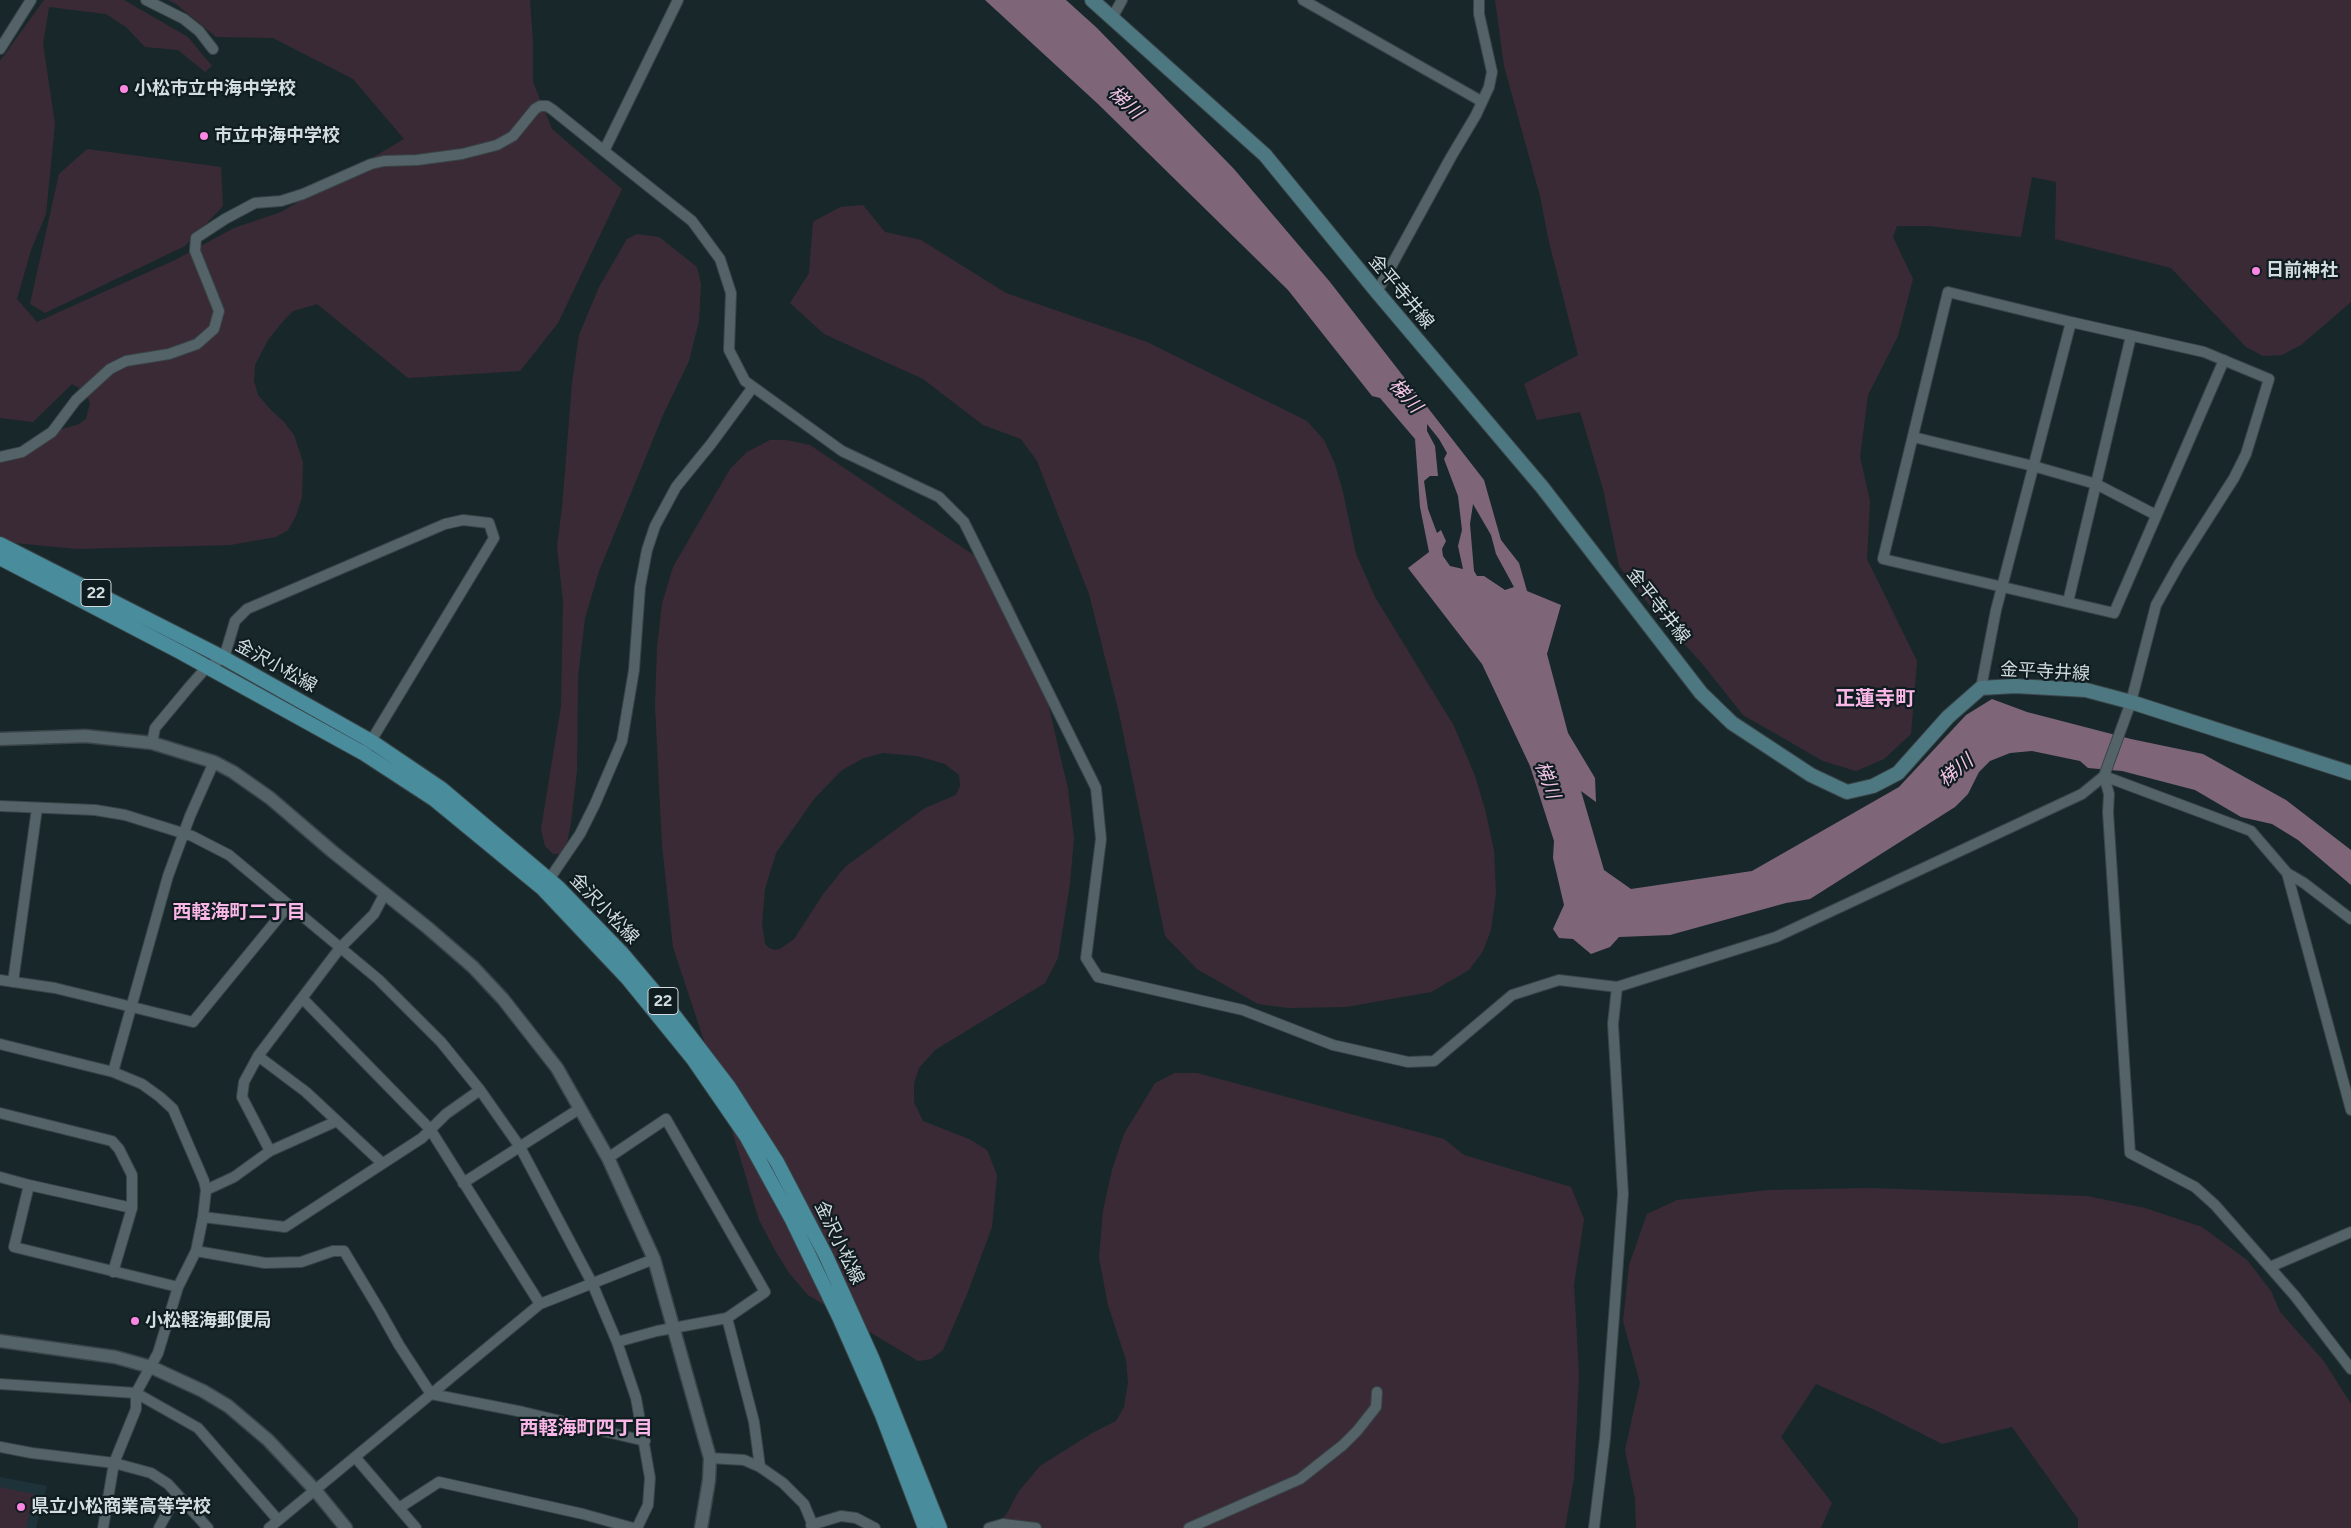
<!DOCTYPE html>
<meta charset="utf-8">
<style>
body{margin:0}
canvas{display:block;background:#18272a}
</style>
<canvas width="2351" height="1528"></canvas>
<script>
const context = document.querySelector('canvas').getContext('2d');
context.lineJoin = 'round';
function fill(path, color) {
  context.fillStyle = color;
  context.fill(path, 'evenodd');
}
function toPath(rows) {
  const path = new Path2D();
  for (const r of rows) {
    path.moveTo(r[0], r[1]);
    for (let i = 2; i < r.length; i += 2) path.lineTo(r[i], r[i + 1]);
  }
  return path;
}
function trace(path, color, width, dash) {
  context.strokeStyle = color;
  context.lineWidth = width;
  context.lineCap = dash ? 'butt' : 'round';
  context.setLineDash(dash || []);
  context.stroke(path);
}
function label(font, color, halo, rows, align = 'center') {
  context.font = font + ' Figtree,"Noto Sans JP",sans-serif';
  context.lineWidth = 4.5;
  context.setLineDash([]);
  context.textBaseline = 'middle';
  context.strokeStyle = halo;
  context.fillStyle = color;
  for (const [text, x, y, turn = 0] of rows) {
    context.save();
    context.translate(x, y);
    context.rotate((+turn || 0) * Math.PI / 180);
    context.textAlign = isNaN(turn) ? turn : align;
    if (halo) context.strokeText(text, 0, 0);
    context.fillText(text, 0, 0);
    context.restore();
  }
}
fill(toPath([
 [0,1477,47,1486,36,1528,0,1528]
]), '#1d3339');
fill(toPath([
 [44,0,124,0,188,37,212,66,205,72,178,50,145,47,126,27,106,14,49,7,43,44,55,124,46,214,31,250,17,299,37,322,175,260,234,228,281,212,404,139,353,79,273,38,216,37,176,4,168,0,530,0,533,42,533,82,552,129,622,189,558,323,520,371,408,378,317,304,293,311,284,320,268,340,255,365,254,381,258,395,271,410,284,422,294,435,303,462,302,497,296,516,288,530,276,537,230,545,77,549,15,543,0,536,0,463,50,432,77,425,86,419,90,403,86,392,72,384,33,422,0,418,0,61],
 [1495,0,2351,0,2351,302,2301,345,2282,355,2263,356,2246,347,2171,268,2055,239,2056,182,2032,177,2021,237,1929,226,1897,226,1893,237,1913,279,1898,336,1868,395,1860,457,1870,501,1867,559,1917,661,1911,734,1884,759,1856,771,1823,761,1743,715,1700,661,1655,612,1619,566,1603,489,1580,412,1537,420,1524,384,1578,355,1549,242,1540,196,1504,66],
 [87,149,221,167,223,206,185,246,45,313,30,304,59,174],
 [863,205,885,232,921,240,1006,293,1147,342,1307,421,1324,440,1335,464,1343,492,1356,554,1375,597,1454,726,1475,776,1485,809,1494,851,1496,893,1491,930,1483,951,1469,970,1431,992,1346,1007,1289,1008,1258,1004,1197,969,1165,936,1119,713,1089,594,1037,461,1021,439,983,425,923,379,824,334,790,303,809,273,813,222,840,207],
 [637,234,659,237,697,267,701,284,699,321,689,361,663,415,599,571,585,618,578,677,577,771,571,822,567,843,561,854,553,854,545,846,541,829,561,706,563,601,557,546,562,508,572,383,579,335,599,287,627,239],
 [770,440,786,440,810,445,984,562,1012,603,1024,632,1048,703,1068,789,1074,838,1070,884,1058,958,1045,983,935,1050,919,1068,914,1083,914,1102,923,1121,969,1139,987,1150,997,1175,992,1227,967,1294,943,1350,931,1359,918,1361,808,1295,789,1273,776,1252,759,1220,713,1068,673,947,662,845,655,705,657,648,662,604,673,567,730,469,747,452],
 [883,753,917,756,945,764,959,775,960,786,956,795,925,808,845,867,824,893,794,939,780,949,775,950,769,948,765,944,762,924,765,889,776,853,814,799,842,770,864,758],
 [1175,1073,1197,1073,1444,1139,1464,1155,1571,1187,1584,1219,1574,1285,1579,1375,1574,1478,1565,1528,990,1528,1006,1515,1019,1491,1040,1466,1094,1432,1116,1421,1124,1407,1128,1383,1126,1360,1108,1305,1099,1258,1103,1211,1112,1170,1124,1134,1155,1083],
 [1871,1188,2087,1196,2145,1208,2202,1227,2247,1260,2271,1291,2280,1312,2323,1360,2351,1404,2351,1528,2078,1528,2078,1519,2012,1427,1942,1444,1875,1410,1816,1384,1781,1437,1832,1503,1821,1528,1636,1528,1635,1499,1625,1450,1640,1383,1623,1321,1629,1265,1647,1214,1677,1200,1769,1190],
 [0,1487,34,1494,26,1528,0,1528]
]), '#3a2a36');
fill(toPath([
 [985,0,1066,0,1097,28,1234,169,1330,282,1484,480,1501,540,1519,563,1527,591,1561,605,1547,654,1568,733,1595,778,1596,802,1581,791,1604,870,1631,889,1752,871,1899,787,1966,715,1992,699,2027,712,2131,739,2203,754,2286,800,2351,850,2351,885,2298,840,2272,824,2241,817,2195,790,2122,771,2088,768,2080,761,2032,751,2010,753,1990,761,1979,772,1968,794,1955,807,1810,899,1786,903,1670,935,1619,937,1610,947,1591,954,1573,939,1559,938,1553,929,1564,905,1553,858,1554,841,1530,766,1482,664,1408,568,1429,552,1420,507,1415,439,1380,398,1372,396,1288,290,1098,104],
 [1427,424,1439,439,1447,453,1444,459,1458,496,1462,530,1458,546,1463,569,1450,566,1443,556,1442,549,1446,541,1441,530,1437,533,1428,509,1424,481,1430,476,1438,476,1435,446,1427,431],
 [1473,504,1491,535,1496,554,1514,587,1505,590,1484,576,1477,576,1474,571,1470,524]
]), '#7e6678');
const minor = toPath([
 [146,0,184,19,199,31,213,49],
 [678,0,604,151,692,221,720,259,731,293,729,350,745,381,842,451,939,497,964,522,1096,788,1101,839,1086,958,1098,977,1243,1010,1333,1045,1408,1062,1434,1061,1512,995,1559,980,1617,987],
 [1303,0,1481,101],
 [1112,18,1122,0],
 [0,49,31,0],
 [1377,292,1451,157,1476,115,1489,87,1492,72,1479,14,1479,0],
 [2071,322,1948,292,1883,559,2114,613,2224,360],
 [1913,437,2033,466,2096,484,2156,515],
 [0,457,22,452,52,432,76,400,110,369,126,361,169,354,197,344,214,329,219,311,195,251,196,238,225,219,255,203,281,201,303,194,371,164,384,161,417,160,462,154,497,145,513,136,535,109,540,106,547,106,553,110,604,151],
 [2068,602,2131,336],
 [1981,688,1996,610,2071,322,2204,352,2269,379,2246,454,2234,478,2179,564,2156,605,2131,702,2104,776,2109,794,2108,812,2130,1153,2195,1187,2215,1205,2295,1296,2351,1369],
 [152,743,155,728,190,686,206,668,224,658,235,621,247,609,445,524,463,520,489,523,494,538,368,746],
 [0,806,95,810,125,815,192,836,229,855,378,979,441,1042,480,1090,520,1147,592,1283,617,1342,636,1398,650,1478,648,1505,637,1528],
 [2287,873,2304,883,2351,919],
 [546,884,580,834,595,804,622,741,634,670,640,587,647,550,655,526,676,487,711,444,753,387],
 [0,980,55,988,193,1022,289,905],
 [13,982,37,808],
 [302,998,430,1129,540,1304],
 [0,1044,113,1072,142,1084,160,1097,173,1109,204,1181,206,1190,203,1217,196,1251,178,1287,158,1353,136,1393,136,1409,114,1463,103,1528],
 [258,1056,306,1092,382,1163],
 [113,1072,168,876,190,816,214,762],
 [0,1113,112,1141,119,1149,132,1175,132,1208,113,1272],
 [270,1151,337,1121],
 [608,1158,666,1119,765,1292,727,1318,657,1331,617,1342],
 [0,1177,29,1185,14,1247,178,1287],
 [463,1183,579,1109],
 [29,1185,132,1208],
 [206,1190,234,1177,270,1151,242,1097,244,1082,258,1056,340,948,374,914,385,893],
 [203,1217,285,1227,422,1138,446,1114,480,1090],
 [196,1251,265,1263,301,1262,333,1251,344,1251,380,1311,399,1345,431,1394,523,1412,645,1441],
 [2270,1267,2351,1232],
 [727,1318,754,1422,760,1467],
 [0,1384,136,1393,198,1428,278,1520],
 [0,1447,32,1453,114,1463,151,1473,168,1484,208,1528],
 [355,1457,416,1528],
 [710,1458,744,1460,760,1467,783,1483,804,1504,814,1528],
 [399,1508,439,1482,583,1514,633,1528],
 [811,1525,841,1516,856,1518,875,1528],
 [159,1528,177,1494],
 [269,1528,540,1304,654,1259],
 [989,1528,1003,1524,1036,1528],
 [1189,1528,1300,1479,1343,1445,1357,1431,1376,1407,1377,1392],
 [1594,1528,1605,1438,1623,1194,1613,1024,1617,987,1776,937,2082,794,2104,776,2251,831,2287,873,2351,1110]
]);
const tertiary = toPath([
 [0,739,85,736,152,743,214,762,233,772,270,798,333,852,428,928,473,967,503,999,557,1068,608,1158,654,1259,710,1458,709,1480,701,1528],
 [0,1341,115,1357,151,1367,203,1391,228,1406,268,1440,315,1490,346,1528]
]);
const secondary = toPath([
 [1092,0,1265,155,1377,292,1542,487,1701,693,1732,723,1811,775,1847,792,1873,786,1898,773,1948,717,1981,688,2015,686,2086,690,2131,702,2351,773]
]);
const primary = toPath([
 [0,544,224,658,371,741,442,789,558,887,621,952,674,1015,729,1087,777,1162,826,1256,873,1360,940,1528],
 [0,558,182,653,363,753,435,800,542,888,628,979,693,1059,746,1136,792,1220,839,1317,882,1415,925,1528]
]);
trace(minor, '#394448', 12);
trace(tertiary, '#394448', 15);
trace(secondary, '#394448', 16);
trace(primary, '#394448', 16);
trace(minor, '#536367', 10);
trace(tertiary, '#536367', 12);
trace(secondary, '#4e7881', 14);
trace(primary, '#498c9c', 14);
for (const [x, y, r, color] of [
 [124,89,5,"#fd86e2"],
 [204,136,5,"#fd86e2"],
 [2256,271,5,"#fd86e2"],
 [135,1321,5,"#fd86e2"],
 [21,1507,5,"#fd86e2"]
]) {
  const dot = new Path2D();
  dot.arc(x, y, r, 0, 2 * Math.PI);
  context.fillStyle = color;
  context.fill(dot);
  trace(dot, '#0f1d21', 2);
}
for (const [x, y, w] of [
 [96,593,30],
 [663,1001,30]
]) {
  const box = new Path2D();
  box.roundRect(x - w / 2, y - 13.5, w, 27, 4);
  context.fillStyle = '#0f1d21';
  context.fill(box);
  trace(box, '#d3dcde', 1);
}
label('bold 16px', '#d3dcde', null, [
 ["22",96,593],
 ["22",663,1001]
]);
label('bold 18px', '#d3dcde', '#0f1d21', [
 ["小松市立中海中学校",134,89],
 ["市立中海中学校",214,136],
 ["日前神社",2266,271],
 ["小松軽海郵便局",145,1321],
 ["県立小松商業高等学校",31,1507]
], 'left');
label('18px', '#d3dcde', '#0f1d21', [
 ["金平寺井線",1401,292,50],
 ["金平寺井線",1658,606,52],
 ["金沢小松線",276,666,29],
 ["金平寺井線",2045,672,3],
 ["金沢小松線",604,909,46],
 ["金沢小松線",839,1243,64]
]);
label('italic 19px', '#f3c3e6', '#0f1d21', [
 ["梯川",1125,103,43],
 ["梯川",1405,396,48],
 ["梯川",1956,771,-39],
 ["梯川",1547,780,70]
]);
label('bold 19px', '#f9b6e7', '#0f1d21', [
 ["西軽海町二丁目",239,912],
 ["西軽海町四丁目",586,1428]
]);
label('bold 20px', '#f9b6e7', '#0f1d21', [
 ["正蓮寺町",1875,699]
]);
</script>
